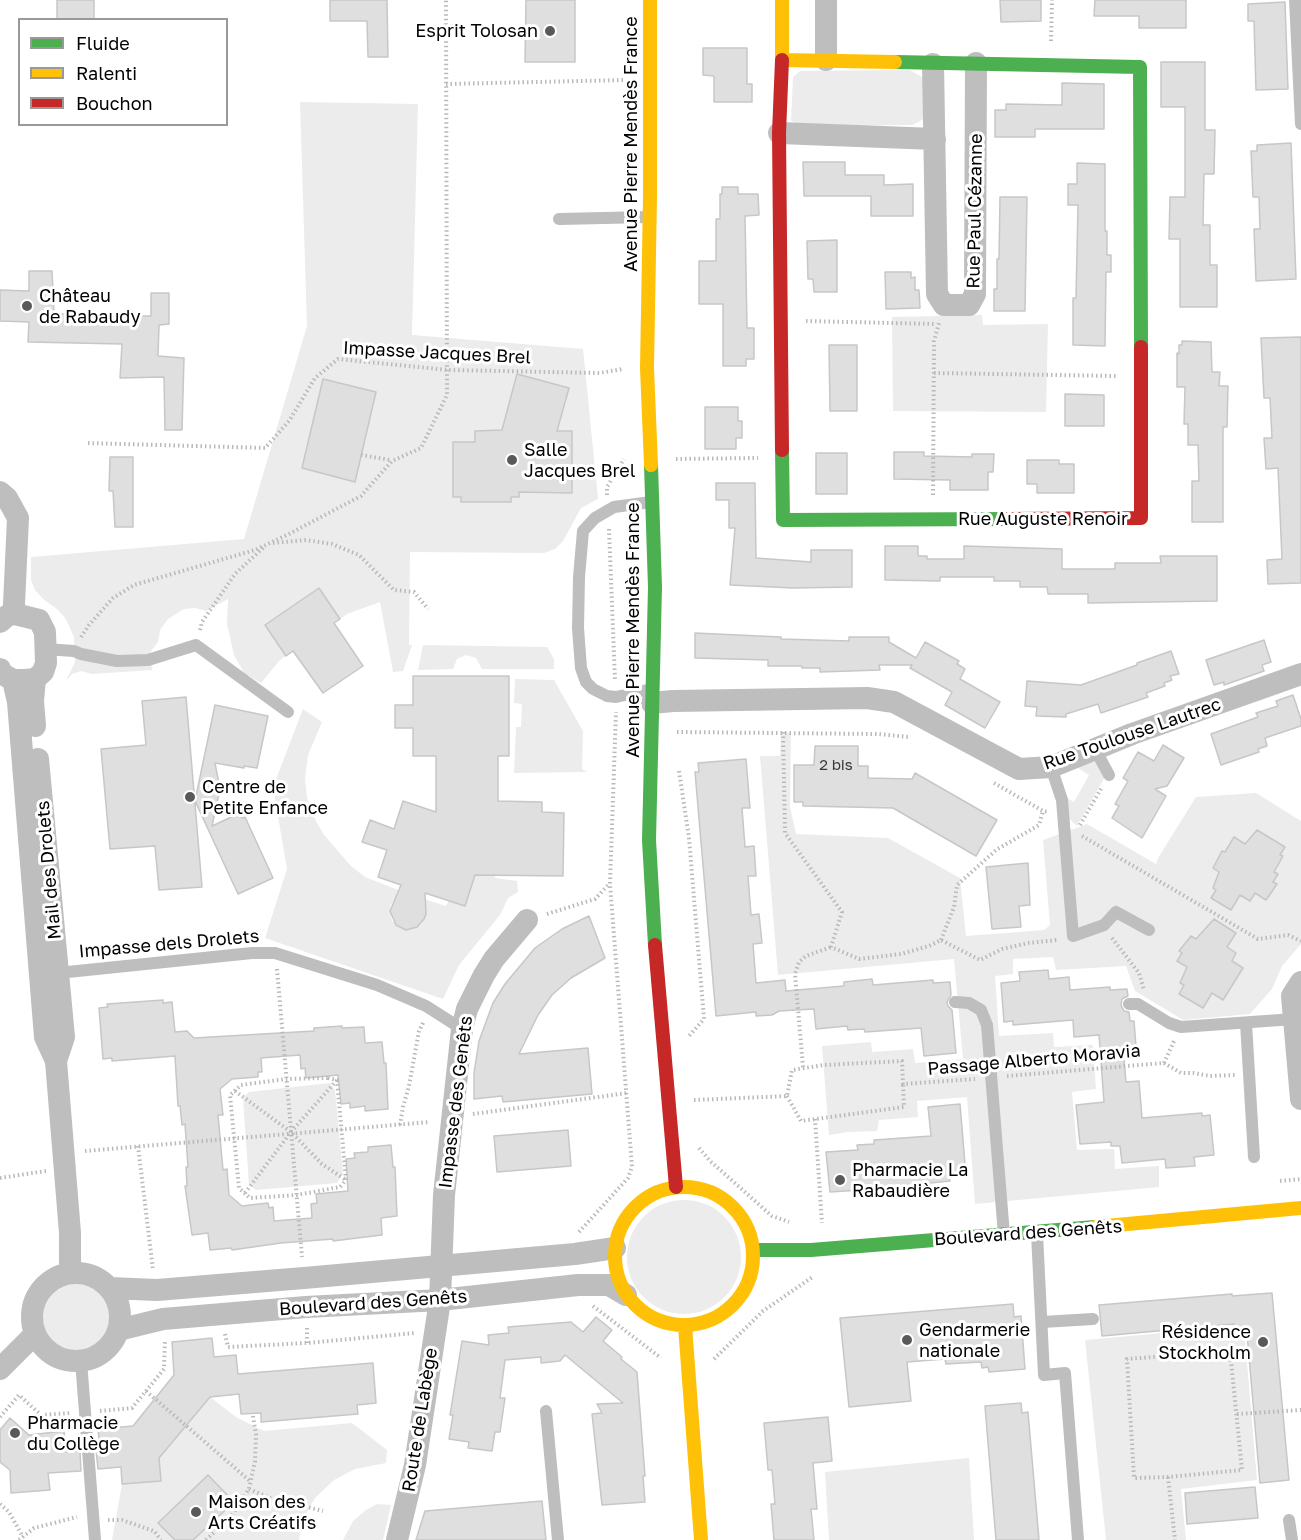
<!DOCTYPE html>
<meta charset="utf-8">
<style>
body{margin:0}
#map{position:relative;width:1301px;height:1540px;overflow:hidden;background:#fff;font-family:"Golos Text",sans-serif}
canvas{display:block}
.legend{position:absolute;left:18px;top:18px;width:210px;height:108px;box-sizing:border-box;background:#fff;border:2px solid #999;margin:0;padding:8px 10px;list-style:none;font-size:18px;color:#000}
.legend li{display:flex;align-items:center;gap:12px;height:30px}
.legend b{width:30px;border:2px solid #999}
</style>
<div id="map">
<canvas width="1301" height="1540"></canvas>
<ul class="legend">
<li><b style="height:8px;background:#4caf50"></b>Fluide</li>
<li><b style="height:8px;background:#ffc107"></b>Ralenti</li>
<li><b style="height:8px;background:#c62828"></b>Bouchon</li>
</ul>
</div>
<script>
const context = document.querySelector('canvas').getContext('2d');
context.lineJoin = 'round';
function fill(path, color) {
  context.fillStyle = color;
  context.fill(path, 'evenodd');
}
function toPath(rows) {
  const path = new Path2D();
  for (const r of rows) {
    if (r.length === 3) {
      path.moveTo(r[0] + r[2], r[1]);
      path.arc(r[0], r[1], r[2], 0, 2 * Math.PI);
      continue;
    }
    path.moveTo(r[0], r[1]);
    for (let i = 2; i < r.length; i += 2) path.lineTo(r[i], r[i + 1]);
  }
  return path;
}
function trace(path, color, width, dash) {
  context.strokeStyle = color;
  context.lineWidth = width;
  context.lineCap = dash ? 'butt' : 'round';
  context.setLineDash(dash || []);
  context.stroke(path);
}
function label(font, color, halo, rows, align = 'center') {
  context.font = font + ' "Golos Text",sans-serif';
  context.lineWidth = 6;
  context.setLineDash([]);
  context.textBaseline = 'middle';
  context.strokeStyle = halo;
  context.fillStyle = color;
  for (const [text, x, y, turn = 0] of rows) {
    context.save();
    context.translate(x, y);
    context.rotate((+turn || 0) * Math.PI / 180);
    context.textAlign = isNaN(turn) ? turn : align;
    if (halo) context.strokeText(text, 0, 0);
    context.fillText(text, 0, 0);
    context.restore();
  }
}
fill(toPath([
 [910,70,925,79,927,109,922,120,912,125,803,126,791,121,793,77,800,71],
 [300,102,418,104,412,335,583,349,598,499,581,508,563,541,555,549,544,553,410,552,409,645,412,645,403,671,393,672,380,602,347,614,340,619,319,589,265,625,286,656,280,660,261,683,244,673,234,655,227,624,228,599,206,611,195,608,184,609,168,619,160,630,158,642,151,651,152,670,92,674,81,671,72,674,66,681,75,662,74,637,66,619,57,609,43,599,35,590,31,580,31,557,244,539,307,326],
 [982,315,983,325,1048,324,1046,412,893,411,892,317],
 [423,645,547,647,554,659,554,669,482,669,476,658,466,655,457,659,453,669,418,670],
 [515,679,554,680,583,731,582,769,587,772,514,773,516,727,521,727,522,704,514,703],
 [303,709,322,722,308,755,305,779,307,797,312,814,324,835,351,866,365,877,406,893,396,897,390,906,392,921,401,928,411,929,421,924,426,914,424,903,421,898,446,906,494,809,495,878,517,881,518,892,508,898,500,915,459,965,443,999,265,938,287,869,273,787],
 [781,732,791,733,790,807,796,834,888,838,960,878,966,936,1044,930,1050,925,1043,840,1087,824,1156,864,1158,858,1196,797,1256,793,1301,821,1301,944,1282,966,1272,989,1250,1014,1183,1020,1135,991,1126,966,1056,970,1053,957,1013,959,1013,974,995,976,999,1036,1053,1033,1054,1047,1093,1045,1096,1089,1072,1092,1077,1150,1114,1149,1115,1169,1159,1166,1159,1187,975,1204,967,1097,917,1101,918,1117,879,1120,877,1131,847,1132,829,1135,822,1046,871,1042,872,1052,913,1049,915,1063,963,1059,954,959,778,975,760,756,780,756],
 [1094,752,1106,775,1077,826,1065,815,1063,796,1074,802,1089,775,1078,768,1084,756],
 [330,1083,335,1090,343,1174,337,1183,256,1190,249,1185,243,1098,249,1092],
 [684,1257,57],
 [74,1315,36],
 [1230,1327,1232,1340,1245,1339,1257,1480,1181,1489,1186,1540,1106,1540,1085,1340],
 [210,1397,236,1417,264,1431,352,1423,387,1450,386,1463,355,1469,334,1480,315,1498,302,1521,299,1540,112,1540,122,1484,161,1481,159,1458],
 [969,1458,974,1540,829,1540,825,1472],
 [377,1504,391,1505,383,1540,343,1540,353,1521,366,1510]
]), '#ececec');
const building = toPath([
 [57,0,94,0,94,20,57,20,57,0],
 [330,0,387,0,388,57,368,57,367,21,330,21,330,0],
 [526,0,575,0,575,62,525,62,526,0],
 [1000,0,1041,0,1041,21,1001,22,1000,0],
 [1095,0,1186,0,1186,28,1139,28,1139,16,1094,16,1095,0],
 [1285,2,1288,89,1256,90,1254,21,1248,21,1248,4,1285,2],
 [703,48,747,48,747,84,752,84,752,102,714,102,714,76,703,75,703,48],
 [1161,62,1205,62,1205,130,1215,130,1214,174,1204,174,1203,225,1210,225,1210,265,1217,265,1217,307,1180,307,1180,239,1169,239,1170,197,1185,197,1185,107,1161,107,1161,62],
 [1062,83,1104,84,1104,129,1035,129,1035,137,995,137,995,110,1006,110,1006,104,1062,105,1062,83],
 [1291,143,1296,279,1256,281,1254,229,1260,229,1259,197,1253,197,1251,151,1257,151,1257,145,1291,143],
 [803,162,845,162,845,175,884,175,884,185,913,184,913,216,871,216,871,196,804,196,803,162],
 [1077,163,1105,164,1105,231,1107,231,1107,255,1111,255,1111,272,1106,272,1105,346,1073,345,1073,298,1076,298,1078,205,1068,205,1068,184,1077,184,1077,163],
 [722,187,738,187,738,194,758,194,759,215,745,216,747,328,754,328,754,359,746,359,746,366,723,366,723,304,699,304,699,261,716,261,716,219,720,219,720,194,722,194,722,187],
 [1000,197,1027,197,1025,311,994,311,994,289,997,289,997,259,999,259,1000,197],
 [837,240,837,292,814,292,813,279,808,279,807,241,837,240],
 [29,271,52,271,54,314,79,314,79,316,151,316,151,293,169,293,169,324,159,325,158,356,184,358,182,430,165,430,164,377,120,378,122,344,28,342,29,322,0,321,0,290,29,291,29,271],
 [885,272,911,272,911,278,915,277,915,290,919,290,920,308,886,309,885,272],
 [1301,337,1301,583,1268,584,1267,560,1282,559,1278,468,1266,469,1264,438,1272,438,1270,398,1264,398,1261,338,1301,337],
 [1182,341,1211,342,1212,372,1220,372,1219,386,1228,386,1227,427,1223,427,1223,522,1192,522,1192,481,1199,481,1198,445,1188,445,1188,424,1184,424,1185,387,1177,387,1177,353,1179,354,1179,345,1182,345,1182,341],
 [829,345,857,345,857,411,830,411,829,345],
 [517,374,569,388,557,431,572,431,572,493,519,492,519,497,511,497,511,502,461,502,461,497,453,497,453,442,475,442,475,431,502,430,517,374],
 [323,379,376,392,355,482,302,468,323,379],
 [1065,394,1104,395,1104,426,1065,426,1065,394],
 [705,407,738,407,738,421,742,421,742,438,736,438,736,449,705,449,705,407],
 [894,452,924,452,924,456,972,457,972,454,994,454,993,472,988,472,988,490,950,490,950,480,894,479,894,452],
 [816,453,847,453,847,494,816,494,816,453],
 [110,457,133,457,133,527,115,527,113,491,109,491,110,457],
 [1027,460,1059,460,1059,464,1074,464,1074,493,1037,493,1037,484,1027,484,1027,460],
 [716,483,755,483,756,558,811,562,811,550,852,550,852,587,793,588,730,585,735,528,729,528,729,500,716,500,716,483],
 [885,546,918,546,918,556,927,556,927,559,964,559,964,546,1062,549,1062,569,1115,569,1115,563,1161,563,1160,556,1217,556,1217,601,1088,603,1088,594,1048,594,1047,587,1020,587,1020,581,994,581,994,577,940,577,940,581,885,580,885,546],
 [319,588,340,619,334,623,363,666,323,693,293,651,286,656,265,625,319,588],
 [695,633,781,637,781,639,849,641,849,637,889,637,889,642,916,658,925,642,959,661,957,664,965,669,960,679,1000,702,985,728,945,705,952,692,910,668,912,665,879,665,880,670,820,672,820,668,802,668,802,666,768,666,768,660,695,658,695,633],
 [1264,640,1271,662,1262,665,1264,671,1224,685,1224,682,1214,685,1206,660,1264,640],
 [1171,651,1179,674,1170,676,1172,680,1164,683,1165,686,1146,693,1148,697,1101,713,1098,704,1066,714,1066,717,1036,716,1037,707,1025,706,1027,681,1081,685,1137,665,1137,663,1171,651],
 [413,676,509,676,509,756,498,756,498,801,542,802,542,812,564,813,563,876,475,875,465,906,425,893,426,914,424,919,417,927,406,930,396,925,390,911,401,885,378,877,387,850,362,842,370,820,394,829,403,801,436,812,436,756,413,756,413,728,395,728,395,705,413,705,413,676],
 [1293,695,1301,719,1301,726,1265,738,1267,746,1258,749,1259,752,1221,765,1211,734,1258,717,1256,713,1278,706,1276,701,1293,695],
 [186,697,202,887,159,890,155,846,110,849,101,749,146,745,142,701,186,697],
 [215,705,268,716,257,768,244,766,244,768,215,763,220,789,212,826,240,813,242,818,245,817,273,878,238,894,195,801,215,705],
 [1163,745,1184,758,1167,786,1155,789,1166,796,1142,838,1112,818,1119,806,1115,804,1128,781,1123,778,1138,752,1154,761,1163,745],
 [815,746,858,746,858,766,868,766,868,778,912,779,915,773,997,820,976,856,893,808,803,806,803,802,794,802,794,765,814,765,815,746],
 [746,759,750,808,742,808,745,847,754,846,756,876,748,876,751,915,759,914,762,943,753,944,756,983,785,980,786,991,844,986,844,982,872,979,873,985,933,980,933,983,950,982,951,995,947,1002,948,1006,952,1010,956,1053,924,1056,921,1028,865,1032,864,1029,848,1030,847,1026,816,1029,814,1009,779,1011,772,1015,756,1016,756,1012,716,1016,695,772,699,772,698,763,746,759],
 [1257,830,1285,847,1280,855,1283,856,1274,872,1278,874,1273,882,1277,884,1266,900,1255,893,1250,901,1240,895,1231,910,1211,898,1216,890,1213,888,1219,872,1213,868,1222,851,1225,852,1234,837,1245,844,1257,830],
 [1028,863,1030,905,1019,906,1021,927,992,929,986,867,1028,863],
 [589,916,605,958,571,978,552,995,538,1015,519,1054,588,1048,592,1094,503,1102,502,1096,474,1099,474,1073,479,1041,493,1003,505,984,535,948,562,929,589,916],
 [1214,919,1236,933,1227,947,1236,953,1232,961,1243,968,1223,1000,1212,993,1203,1008,1179,994,1184,985,1180,983,1187,967,1177,961,1182,953,1179,951,1191,936,1196,939,1214,919],
 [1048,970,1049,979,1069,977,1070,990,1110,987,1110,990,1127,989,1128,996,1122,999,1121,1005,1124,1011,1129,1012,1130,1021,1134,1021,1136,1046,1123,1047,1126,1082,1139,1081,1142,1118,1202,1113,1202,1116,1210,1115,1214,1155,1194,1157,1195,1166,1166,1168,1165,1159,1122,1163,1120,1146,1111,1146,1111,1142,1080,1144,1076,1105,1104,1102,1099,1035,1074,1037,1073,1020,1013,1025,1013,1021,1004,1022,1001,983,1020,981,1019,972,1048,970],
 [163,1000,163,1003,172,1002,175,1032,187,1031,194,1038,314,1031,314,1028,342,1026,342,1028,364,1027,365,1043,382,1042,384,1063,386,1063,388,1109,365,1111,365,1106,350,1108,350,1103,341,1104,338,1075,306,1078,305,1068,301,1069,300,1055,261,1058,262,1072,258,1072,258,1077,232,1079,220,1089,223,1115,218,1115,223,1170,227,1169,229,1195,242,1206,268,1203,269,1208,273,1207,274,1221,312,1218,311,1204,317,1203,316,1194,348,1191,346,1159,355,1158,354,1153,368,1152,368,1147,391,1145,393,1167,395,1167,397,1216,381,1218,382,1235,333,1241,333,1239,281,1243,232,1250,231,1248,210,1250,208,1233,192,1235,185,1186,187,1186,186,1167,188,1167,185,1124,182,1125,180,1106,178,1106,175,1056,112,1061,112,1058,103,1059,99,1008,108,1007,107,1004,163,1000],
 [960,1104,966,1176,949,1177,950,1181,890,1187,890,1191,861,1194,861,1190,830,1192,826,1152,858,1150,857,1145,874,1144,874,1140,931,1136,928,1107,960,1104],
 [568,1130,571,1166,497,1172,494,1136,568,1130],
 [1272,1293,1289,1480,1260,1483,1247,1334,1235,1335,1234,1324,1102,1336,1099,1305,1232,1294,1232,1296,1272,1293],
 [1013,1304,1014,1317,1021,1316,1025,1369,989,1372,988,1367,982,1368,981,1362,946,1364,945,1359,907,1362,911,1401,849,1407,840,1318,1013,1304],
 [596,1317,612,1330,603,1341,622,1357,621,1359,637,1372,645,1476,643,1476,645,1502,602,1505,592,1414,602,1413,597,1404,623,1403,565,1355,560,1361,541,1363,541,1357,505,1360,500,1398,505,1398,500,1432,495,1432,492,1451,468,1448,469,1442,449,1439,453,1415,450,1415,462,1341,489,1345,488,1335,509,1333,508,1327,571,1322,583,1332,596,1317],
 [212,1338,214,1357,236,1355,238,1374,373,1363,376,1403,357,1405,358,1414,261,1422,261,1413,241,1414,239,1394,210,1397,159,1458,161,1481,122,1484,121,1467,98,1469,96,1450,100,1449,98,1429,133,1426,174,1375,172,1342,212,1338],
 [1021,1403,1022,1413,1028,1412,1039,1540,996,1540,985,1406,1021,1403],
 [828,1417,832,1461,813,1463,817,1509,811,1509,814,1540,774,1540,771,1504,775,1504,772,1470,768,1470,764,1423,828,1417],
 [10,1418,29,1435,64,1431,66,1452,80,1451,81,1471,48,1473,50,1490,11,1493,10,1470,0,1462,0,1430,10,1418],
 [208,1475,234,1502,193,1540,175,1540,158,1523,208,1475],
 [1255,1487,1258,1518,1187,1524,1185,1493,1255,1487],
 [542,1501,546,1540,416,1540,425,1511,542,1501]
]);
fill(building, '#dfdfdf');
trace(building, '#c7c7c7', 1.5);
trace(toPath([
 [1051,41,1052,0],
 [446,84,625,80],
 [806,321,934,324],
 [934,373,1116,376],
 [88,443,265,448,289,421,315,378,338,359,448,370,600,373,623,369],
 [361,455,391,460],
 [676,459,758,458],
 [607,495,607,487,624,459],
 [933,495,934,341,939,323],
 [609,529,615,680],
 [273,543,306,540,332,544,359,555,394,590,414,592,428,609],
 [200,630,202,622,235,574,264,547],
 [81,637,89,625,113,598,134,585,255,550,289,534,361,496,392,461,421,448,447,395,446,0],
 [677,732,878,734,909,737],
 [783,732,785,833,842,912,831,947,859,959,901,954,929,946,941,940,980,960,1002,949,1028,943,1057,940],
 [679,771,689,838,704,1019,689,1036],
 [994,783,1043,811,1048,812],
 [1080,825,1102,787],
 [1082,836,1258,939,1288,935,1301,941],
 [547,914,595,899,609,884],
 [1112,938,1139,973,1144,990],
 [941,940,954,907,957,885,996,850,1039,825,1043,811],
 [277,969,302,1257],
 [1164,1063,1181,1073,1193,1073,1210,1076,1235,1075],
 [803,1067,795,974,799,962,806,956,831,947],
 [1007,1076,1164,1063,1174,1041],
 [328,1078,337,1080,346,1180,340,1187,297,1195,250,1198,239,1188,230,1095,241,1085,286,1079,328,1078],
 [235,1091,291,1132,322,1164,346,1180],
 [787,1096,801,1121,904,1107,903,1084],
 [694,1100,787,1096,792,1070,824,1065,902,1061,903,1084,975,1079],
 [473,1114,627,1093],
 [815,1119,822,1223],
 [400,1125,403,1107,409,1086,419,1031,424,1021],
 [138,1146,153,1270],
 [699,1148,710,1161,772,1216,789,1222],
 [85,1151,430,1122],
 [0,1178,46,1171],
 [1280,1181,1301,1179],
 [245,1193,291,1132,337,1080],
 [579,1232,628,1178,632,1167,610,884,616,712],
 [593,1306,661,1358],
 [307,1328,307,1343],
 [225,1334,228,1347,307,1343,415,1333],
 [1230,1351,1242,1470,1168,1477,1134,1478,1127,1359,1230,1351],
 [714,1359,763,1311,814,1276],
 [146,1391,250,1481],
 [100,1411,132,1408,164,1369,165,1340],
 [1237,1414,1301,1410],
 [0,1417,19,1395,41,1415,71,1413],
 [1168,1477,1175,1540],
 [249,1489,270,1498,323,1511],
 [0,1504,9,1512,23,1537],
 [108,1520,122,1520,154,1531,161,1540],
 [19,1540,34,1528,77,1517],
 [206,1540,232,1515,249,1489,255,1461,256,1435,253,1416]
]), '#b9b9b9', 4, [1.5, 3]);
trace(toPath([
 [1295,0,1301,124],
 [559,219,648,217],
 [651,502,614,507,595,518,583,531,579,577,578,628,581,668,586,682,593,689,607,696,616,697,652,689],
 [45,649,74,651,81,654,117,661,148,660,196,645,288,712],
 [1095,749,1109,775],
 [1051,767,1062,800,1073,936,1104,925,1116,912,1149,930],
 [58,973,252,953,275,953,377,985,426,1006,462,1029],
 [955,1002,969,1003,981,1010,987,1025,1004,1235],
 [1129,1004,1138,1004,1169,1023,1181,1027,1294,1019],
 [1246,1023,1254,1157],
 [1037,1234,1044,1375,1065,1373,1078,1540],
 [1042,1322,1093,1319],
 [81,1361,95,1540],
 [546,1411,558,1540],
 [1289,1520,1292,1540]
]), '#bebebe', 12);
trace(toPath([
 [826,60,826,0],
 [933,64,937,294,944,305,969,305,975,294,976,63],
 [779,133,935,139],
 [0,492,7,498,18,518,14,604,15,614],
 [0,622,8,615,15,614,39,620,45,632,46,663,43,672,35,679,25,680,13,680,1,673,0,669],
 [13,680,18,702,45,1037,56,1061,70,1233,70,1273],
 [652,703,673,701,867,698,894,702,1019,769,1051,767,1132,734,1301,674],
 [35,726,33,701,35,679],
 [38,759,64,1037,56,1061],
 [1301,982,1292,996,1301,1099],
 [76,1317,44],
 [110,1288,157,1290,304,1278,575,1254,615,1248],
 [118,1330,163,1319,306,1307,440,1300,578,1285,609,1285,626,1295],
 [0,1369,35,1334],
 [397,1540,415,1465,440,1300,444,1195,462,1029,467,1009,484,975,494,959,527,920]
]), '#bebebe', 22);
trace(toPath([
 [895,62,1140,67,1141,347],
 [782,450,783,520,1009,519],
 [651,465,655,587,649,840,655,945],
 [754,1250,811,1250,1095,1227]
]), '#4caf50', 14);
trace(toPath([
 [650,0,650,197,647,368,651,465],
 [782,0,782,60,895,62],
 [684,1256,69],
 [1095,1227,1301,1208],
 [685,1326,701,1540]
]), '#ffc107', 14);
trace(toPath([
 [782,60,779,133,782,450],
 [1009,519,1141,518,1141,347],
 [655,945,676,1187]
]), '#c62828', 14);
for (const [x, y, r, color] of [
 [550,31,6,"#595959"],
 [27,306,6,"#595959"],
 [512,460,6,"#595959"],
 [190,797,6,"#595959"],
 [840,1180,6,"#595959"],
 [907,1340,6,"#595959"],
 [1263,1342,6,"#595959"],
 [15,1433,6,"#595959"],
 [196,1512,6,"#595959"]
]) {
  const dot = new Path2D();
  dot.arc(x, y, r, 0, 2 * Math.PI);
  context.fillStyle = color;
  context.fill(dot);
  trace(dot, '#fff', 2);
}
label('15px', '#383838', null, [
 ["2 bis",836,765]
]);
label('18px', '#000', '#fff', [
 ["Esprit Tolosan",538,31,"right"],
 ["Château",39,296],
 ["de Rabaudy",39,317],
 ["Salle",524,450],
 ["Jacques Brel",524,471],
 ["Centre de",202,787],
 ["Petite Enfance",202,808],
 ["Pharmacie La",852,1170],
 ["Rabaudière",852,1191],
 ["Gendarmerie",919,1330],
 ["nationale",919,1351],
 ["Résidence",1251,1332,"right"],
 ["Stockholm",1251,1353,"right"],
 ["Pharmacie",27,1423],
 ["du Collège",27,1444],
 ["Maison des",208,1502],
 ["Arts Créatifs",208,1523]
], 'left');
label('18px', '#000', '#fff', [
 ["Avenue Pierre Mendès France",631,144,-90],
 ["Rue Paul Cézanne",975,211,-89],
 ["Impasse Jacques Brel",437,353,3],
 ["Rue Auguste Renoir",1043,519],
 ["Avenue Pierre Mendès France",633,630,-90],
 ["Rue Toulouse Lautrec",1132,734,-19],
 ["Mail des Drolets",49,870,-95],
 ["Impasse dels Drolets",169,944,-5],
 ["Passage Alberto Moravia",1034,1060,-5],
 ["Impasse des Genêts",456,1102,-83],
 ["Boulevard des Genêts",1028,1233,-4],
 ["Boulevard des Genêts",373,1303,-4],
 ["Route de Labège",420,1420,-81]
]);
</script>
